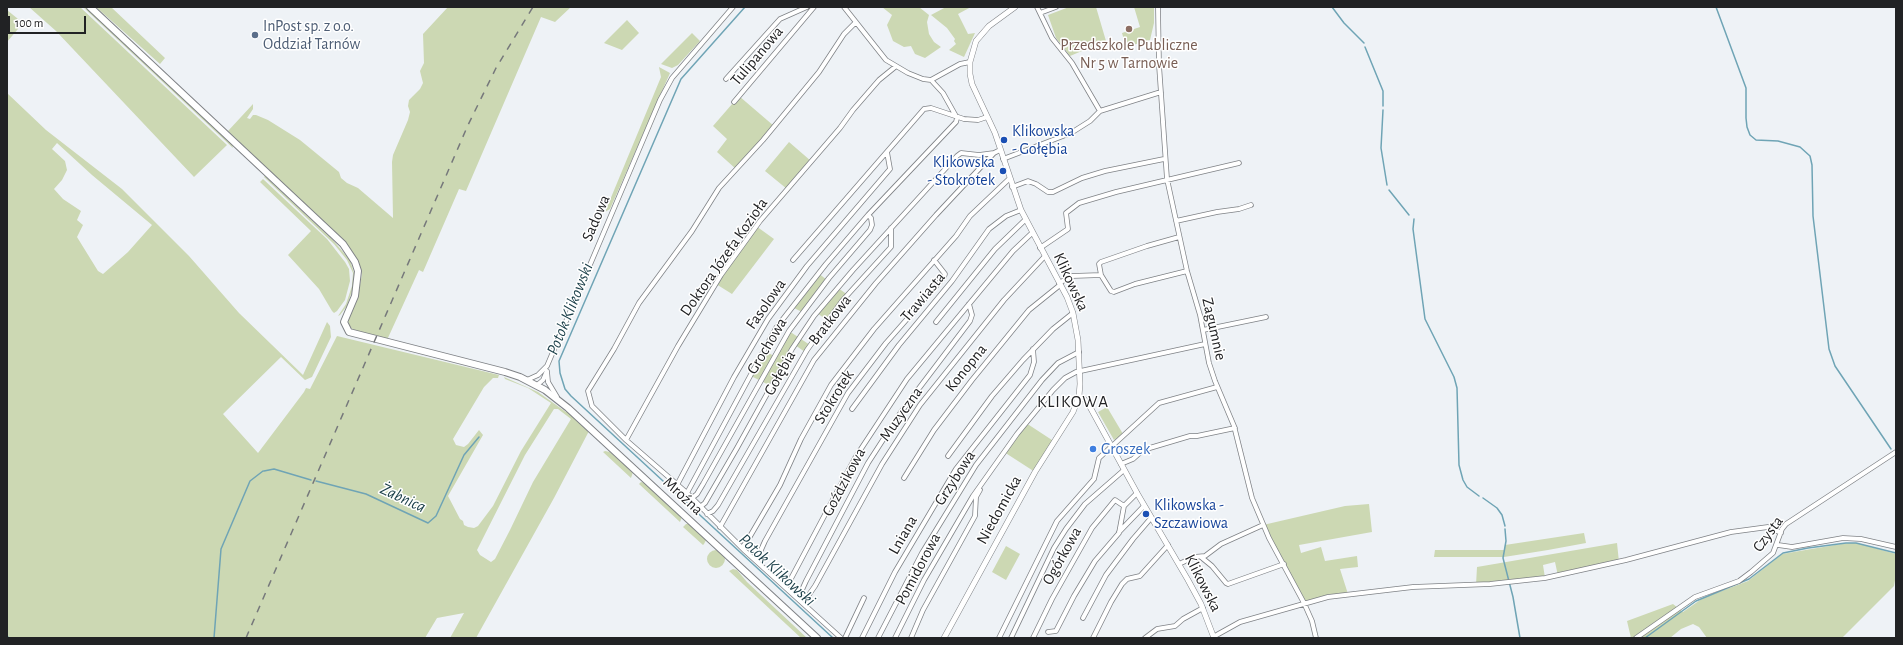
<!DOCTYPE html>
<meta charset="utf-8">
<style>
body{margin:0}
#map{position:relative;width:1903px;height:645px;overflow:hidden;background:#eef2f6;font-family:"Alegreya Sans",sans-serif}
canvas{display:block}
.frame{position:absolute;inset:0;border:8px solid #212224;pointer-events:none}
.scale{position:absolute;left:8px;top:16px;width:78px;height:18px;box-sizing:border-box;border:2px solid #212224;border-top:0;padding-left:5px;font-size:12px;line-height:14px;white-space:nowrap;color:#212224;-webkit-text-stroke:3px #fff;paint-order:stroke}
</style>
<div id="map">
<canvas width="1903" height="645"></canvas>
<div class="frame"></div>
<div class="scale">100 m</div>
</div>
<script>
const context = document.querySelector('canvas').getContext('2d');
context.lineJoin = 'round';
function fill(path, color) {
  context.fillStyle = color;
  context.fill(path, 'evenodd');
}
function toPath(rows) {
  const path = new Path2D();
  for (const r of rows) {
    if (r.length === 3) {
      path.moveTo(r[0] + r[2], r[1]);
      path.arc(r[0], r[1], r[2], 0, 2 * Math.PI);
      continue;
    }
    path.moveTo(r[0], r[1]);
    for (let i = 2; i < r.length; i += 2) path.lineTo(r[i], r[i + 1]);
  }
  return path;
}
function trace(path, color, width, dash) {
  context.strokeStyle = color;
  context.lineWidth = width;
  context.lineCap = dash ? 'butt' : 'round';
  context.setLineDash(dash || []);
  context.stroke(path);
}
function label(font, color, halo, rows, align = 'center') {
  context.font = font + ' "Alegreya Sans",sans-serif';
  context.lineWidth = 3;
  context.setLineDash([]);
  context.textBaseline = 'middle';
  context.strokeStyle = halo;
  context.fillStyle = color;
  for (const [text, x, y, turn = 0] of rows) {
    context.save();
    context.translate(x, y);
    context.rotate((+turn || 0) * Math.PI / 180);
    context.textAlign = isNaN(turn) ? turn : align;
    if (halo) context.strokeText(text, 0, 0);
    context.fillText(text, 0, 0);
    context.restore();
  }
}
fill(toPath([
 [29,7,80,7,227,145,194,177,56,31],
 [83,7,85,7,180,96,232,144,233,148],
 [96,7,111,7,165,58,160,64],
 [448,7,571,7,555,22,541,17,466,191,459,189,423,272,419,270,387,340,355,331,349,326,348,320,358,296,362,274,358,261,351,250,228,131,253,104,253,109,247,118,250,119,253,115,256,115,268,120,300,140,339,172,341,178,347,183,358,188,393,218,392,162,393,155,408,120,410,112,408,106,409,100,420,89,423,83,420,71,424,63,423,34],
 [882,7,919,7,929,15,927,22,929,34,934,42,941,47,925,58,915,54,911,46,904,47,893,41,887,25,892,15],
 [946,7,971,7,958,14,968,34,975,33,964,57,949,50,956,44,954,41,955,39,947,28,931,15],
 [1069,7,1096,7,1106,41,1070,56,1056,38,1048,15],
 [1134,7,1154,7,1154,23,1150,40,1126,47,1122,33,1140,27],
 [7,10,23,23,7,42],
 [627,20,639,33,622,50,604,43],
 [692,33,700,41,678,65,672,68,661,64],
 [659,67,670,73,610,209,605,212,661,77],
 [7,93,46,130,122,189,189,256,239,313,303,375,327,322,330,326,331,337,312,377,305,380,281,357,223,414,258,453,304,392,306,388,310,389,337,336,499,375,498,378,493,378,484,387,453,439,456,445,464,447,468,444,479,430,483,435,448,496,460,519,463,521,464,525,468,527,474,528,478,526,493,506,521,451,551,403,528,388,505,379,504,377,538,392,566,412,567,411,589,431,554,498,476,638,450,638,464,613,437,618,425,638,7,638],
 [57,143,92,175,152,225,128,252,103,274,98,271,77,237,83,225,77,220,81,211,63,199,54,189,62,180,67,170,65,161,52,149],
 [554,409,558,409,571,419,533,482,510,530,495,559,491,562,480,555,477,550,525,455],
 [739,96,774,126,736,169,717,152,727,139,713,126],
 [789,142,811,161,787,189,765,171],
 [265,176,332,239,350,260,354,273,353,288,347,306,340,315,338,316,346,304,352,286,353,273,347,260,334,244,264,177],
 [263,179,327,239,345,262,349,269,350,281,345,300,337,311,334,313,332,311,319,289,288,255,311,231,260,182],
 [756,226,774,239,732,294,716,284],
 [818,273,827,280,802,312,792,307],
 [838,288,848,295,828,321,817,313],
 [789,331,810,345,805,352,795,345,771,386,749,375,763,350,774,356],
 [1107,407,1123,434,1114,440,1098,412],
 [1026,423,1055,442,1035,472,1004,452],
 [605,451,610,452,633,472,631,478,603,452],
 [641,482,645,483,682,517,680,522,639,484],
 [1369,504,1372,532,1299,545,1301,553,1321,547,1325,561,1357,556,1358,567,1340,569,1348,594,1304,603,1263,525,1345,506],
 [686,524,689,524,706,540,704,544,703,545,683,527],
 [1584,533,1586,543,1548,550,1504,557,1434,557,1435,550,1504,550,1505,545],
 [1617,543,1619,562,1558,576,1555,562,1543,565,1545,578,1476,585,1477,567],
 [1847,543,1856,543,1896,554,1896,575,1894,586,1842,638,1707,638,1699,627,1693,624,1681,629,1670,638,1631,638,1627,621,1673,604,1683,612,1703,598,1748,581,1782,554],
 [1006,546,1020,554,1006,580,992,572],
 [716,559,9],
 [733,569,737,570,747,582,807,638,801,638,729,571]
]), '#ccd8b3');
trace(toPath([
 [745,7,681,79,559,361,560,373,565,389,571,396,833,638],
 [1332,7,1344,23,1364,43],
 [1716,7,1746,88,1746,118,1747,127,1750,135,1756,140,1778,141,1800,147,1810,156,1812,165,1813,216,1829,349,1835,366,1891,449],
 [1365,47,1383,91,1383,106],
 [1383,110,1381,148,1387,185],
 [1389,190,1409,215],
 [1414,219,1413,229,1425,319,1454,377,1457,388,1459,465,1463,480,1467,487,1479,496],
 [264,471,274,469,311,480],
 [316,481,366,494,428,523,436,516,464,455,479,437],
 [1483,498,1497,508,1502,515,1505,526],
 [1505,529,1506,541,1503,558,1513,597,1520,638],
 [7,636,9,638],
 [214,638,221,549,250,481,263,471],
 [1645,638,1696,601,1749,579,1783,553,1808,548,1846,543,1856,543,1896,553]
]), '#6fa4b5', 1.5);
const minor = toPath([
 [844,7,886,60,908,73,923,79,931,80,960,64,970,62],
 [1158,7,1159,65,1167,179,1187,271,1200,315,1209,363,1215,381,1234,426,1252,498,1269,538,1304,603,1312,621,1316,638],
 [1040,13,1056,7],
 [726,79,780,19,807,7],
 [931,80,943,93,957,118],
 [734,102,814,7],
 [1100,111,1161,92],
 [1003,159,1071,133,1090,121,1100,111,1072,63,1052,38,1037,7],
 [1012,187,1028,181,1036,184,1048,192,1053,192,1082,178,1105,171,1164,159],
 [1176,221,1217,212,1239,209,1251,205],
 [1040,248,1068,229,1066,213,1079,203,1116,192,1239,163],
 [793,260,924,109,931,108,964,119,978,120,987,117],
 [1101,275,1111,291,1114,292,1135,284,1187,271],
 [1059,283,1072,276,1101,275,1099,264,1101,262,1147,246,1179,237],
 [969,304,972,315,970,321,901,412,868,463,806,581,801,592,800,600,808,596,815,586,882,464,920,405,1004,300,1045,256],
 [936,322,995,249,1025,220],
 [1203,330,1266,317],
 [547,371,548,382,557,397],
 [527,380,538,375,547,366,660,100,672,78,733,7],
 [537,385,543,380,546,373],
 [852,409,899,345,952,281,989,229,1006,216,1021,210],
 [626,440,678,346,721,275,742,246,760,221,840,128,853,110,879,80,895,67],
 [948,456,992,396,1023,360,1053,329,1073,313],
 [1121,464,1133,459,1143,450,1190,436,1197,436,1235,428],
 [904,478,934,430,972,380,1029,310,1060,285],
 [677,485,734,377,768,319,807,266,890,169,887,152],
 [687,493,776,328,826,264,868,215,956,122,957,118],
 [692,498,697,494,703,484,789,331,829,278,870,230,872,225,871,218,868,215],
 [700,507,705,503,737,448,792,349,814,316,853,270,957,156,961,153,979,155,994,153,1000,150],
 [707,514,713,511,718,505,807,350,842,301,891,247,891,228],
 [720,527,814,360,876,283,936,215,994,153],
 [1119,532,1144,506],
 [1778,545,1792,547,1843,538,1861,539,1896,547],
 [742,548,749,538,780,485,801,439,831,385,874,329,956,236,970,216,1009,179],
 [1201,557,1212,566,1226,583,1228,584,1284,564],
 [756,561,765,541,848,393,886,343,944,277,945,274,934,260],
 [1179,564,1194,557,1205,556,1221,544,1263,525],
 [786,588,855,458,907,379,1013,251,1032,233],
 [1083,618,1106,575,1133,539,1151,518],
 [1048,632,1056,631,1074,596,1095,561,1119,533,1124,506,1137,493],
 [1213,637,1240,622,1328,597,1413,587,1490,584,1545,578,1626,560,1731,532,1768,527,1781,533],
 [841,638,745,551,687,493,626,440,592,406,588,391,614,349,639,303,692,231,719,188,763,140,819,72,844,34,856,22],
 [845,638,864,598],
 [862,638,895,572,956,469,1030,375,1034,362,1033,349],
 [878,638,922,553,976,465,1042,380,1058,363,1079,352],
 [895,638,924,580,973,496,1017,434,1053,390,1065,378,1076,372,1205,344],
 [911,638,923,610,975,516,976,497,980,490],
 [999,638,1057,521,1094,479,1099,458,1159,403,1217,387],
 [1011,638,1054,548,1066,529,1085,504,1124,470],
 [1033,638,1052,599,1092,528,1115,500,1124,506],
 [1093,638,1111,602,1122,584,1127,579,1140,576,1168,545],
 [1145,638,1157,629,1175,626,1183,619,1203,608],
 [1636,638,1695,597,1739,581,1751,572,1773,553,1782,529,1786,524,1896,452]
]);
const tertiary = toPath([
 [1079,396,1084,399,1090,407,1137,493,1188,580,1201,604,1214,638],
 [944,638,1035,472,1073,412,1079,396,1080,384,1078,340,1073,313,1067,297,1021,210,995,133,972,84,970,74,970,62,976,41,989,26,1015,7]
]);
const secondary = toPath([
 [90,7,343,244,355,262,358,271,355,296,344,322,349,332,505,372,520,377,545,390,568,408,817,638]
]);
trace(minor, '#7f8286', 5.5);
trace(tertiary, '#7f8286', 6);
trace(secondary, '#7f8286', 8);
trace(minor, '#fff', 4);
trace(tertiary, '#fff', 5);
trace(secondary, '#fff', 6);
trace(toPath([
 [246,638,468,125,496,68,533,7]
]), '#76787b', 1.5, [7, 7]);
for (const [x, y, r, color] of [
 [1129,29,4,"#8d6e63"],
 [255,35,4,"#5c6f8a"],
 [1004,140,4,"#1a4fb4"],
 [1003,171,4,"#1a4fb4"],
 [1093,449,4,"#3f7fe0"],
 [1146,514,4,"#1a4fb4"]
]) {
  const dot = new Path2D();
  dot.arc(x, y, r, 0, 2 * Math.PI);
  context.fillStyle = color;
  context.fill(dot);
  trace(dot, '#fff', 1.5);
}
label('16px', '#4e5e75', '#fff', [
 ["InPost sp. z o.o.",263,26],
 ["Oddział Tarnów",263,44]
], 'left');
label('16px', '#785e54', '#fff', [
 ["Przedszkole Publiczne",1129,45],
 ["Nr 5 w Tarnowie",1129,63]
]);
label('16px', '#212224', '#fff', [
 ["Tulipanowa",757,56,-50],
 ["Sadowa",596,218,-67],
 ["Doktora Józefa Kozioła",724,257,-55],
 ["Klikowska",1071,282,65],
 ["Trawiasta",923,297,-50],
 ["Fasolowa",766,304,-55],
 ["Bratkowa",830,320,-52],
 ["Zagumnie",1214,329,77],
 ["Grochowa",767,346,-59],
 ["Konopna",966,368,-51],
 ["Gołębia",780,373,-61],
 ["Stokrotek",834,397,-58],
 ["Muzyczna",901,414,-55],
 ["Grzybowa",955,478,-57],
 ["Goździkowa",844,482,-62],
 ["Mroźna",683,496,43],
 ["Niedomicka",999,510,-61],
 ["Czysta",1768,534,-54],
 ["Lniana",903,535,-60],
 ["Ogórkowa",1062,556,-61],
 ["Pomidorowa",918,569,-62],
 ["Klikowska",1203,583,63]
]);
label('16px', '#164399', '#fff', [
 ["Klikowska",1012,131],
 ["- Gołębia",1012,149],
 ["Klikowska",995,162,"right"],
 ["- Stokrotek",995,180,"right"],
 ["Klikowska -",1154,505],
 ["Szczawiowa",1154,523]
], 'left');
label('16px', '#366cbe', '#fff', [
 ["Groszek",1101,449]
], 'left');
label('italic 17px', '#1a3e48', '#fff', [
 ["Potok Klikowski",570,309,-68],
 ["Żabnica",403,498,25],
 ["Potok Klikowski",777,570,43]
]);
context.letterSpacing = '1px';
label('17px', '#212224', '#fff', [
 ["KLIKOWA",1073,402]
]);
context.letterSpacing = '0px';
</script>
